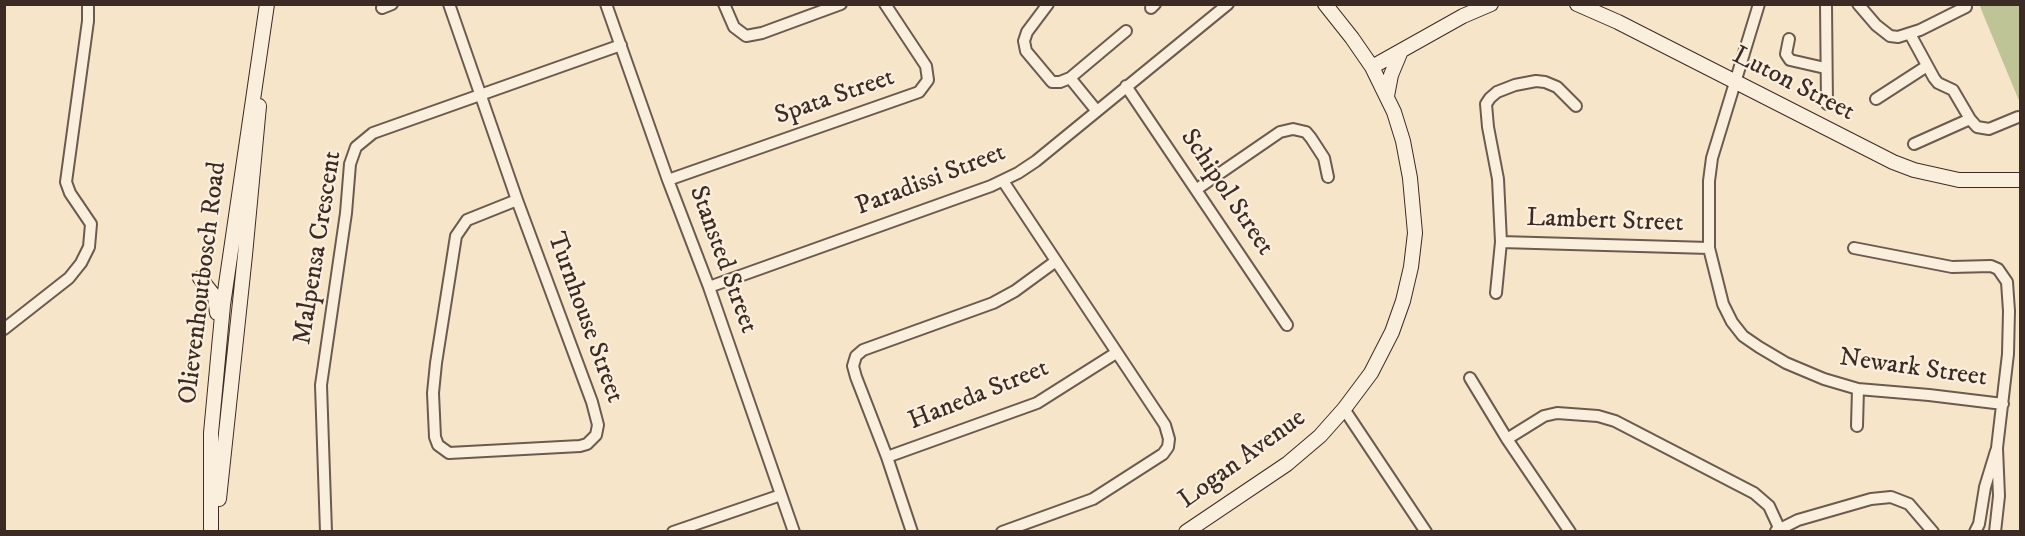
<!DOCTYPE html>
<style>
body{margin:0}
#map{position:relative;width:2025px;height:536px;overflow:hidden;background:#f7e5ca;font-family:"IM FELL DW Pica",serif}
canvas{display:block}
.frame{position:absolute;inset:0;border:6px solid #3c2b24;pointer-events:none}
</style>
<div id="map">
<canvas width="2025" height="536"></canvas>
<div class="frame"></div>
</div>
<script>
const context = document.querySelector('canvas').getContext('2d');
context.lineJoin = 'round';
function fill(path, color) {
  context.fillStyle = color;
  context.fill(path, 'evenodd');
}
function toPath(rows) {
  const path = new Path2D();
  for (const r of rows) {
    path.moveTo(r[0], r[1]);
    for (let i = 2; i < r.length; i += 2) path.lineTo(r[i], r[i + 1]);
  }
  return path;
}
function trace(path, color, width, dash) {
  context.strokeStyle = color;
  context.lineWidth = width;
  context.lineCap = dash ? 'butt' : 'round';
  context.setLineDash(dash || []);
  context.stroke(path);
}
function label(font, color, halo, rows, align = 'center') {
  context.font = font + ' "IM FELL DW Pica",serif';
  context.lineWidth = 4.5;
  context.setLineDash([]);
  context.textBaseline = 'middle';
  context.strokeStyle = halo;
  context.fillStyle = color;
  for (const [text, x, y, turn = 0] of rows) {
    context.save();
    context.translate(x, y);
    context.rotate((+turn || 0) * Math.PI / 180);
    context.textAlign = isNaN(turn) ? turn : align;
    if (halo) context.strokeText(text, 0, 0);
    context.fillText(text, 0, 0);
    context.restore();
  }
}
fill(toPath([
 [1980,5,2020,5,2020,103,1981,9]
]), '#bec496');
const street = toPath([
 [449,4,517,200,592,402,598,425,596,435,587,444,580,446,449,453,438,445,435,437,433,393,436,363,456,236,467,220,517,200],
 [606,4,668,180,709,287,794,532],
 [724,4,734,27,746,36,762,33,841,4],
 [1048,4,1027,32,1024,41,1026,51,1052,82,1060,82,1070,78,1096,110],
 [1759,4,1712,158,1709,181,1709,248,1723,304,1732,322,1743,336,1759,347,1786,363,1824,379,1858,389,1929,395,2003,404],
 [1826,4,1827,104],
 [1858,4,1876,25,1890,36,1898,37,1920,30,1966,7],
 [382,8,392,4],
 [1151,8,1155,4],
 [1910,34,1934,78,1938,83,1953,90,1970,119,1977,127,1989,129,2018,117],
 [1789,39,1786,54,1790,60,1825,68],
 [1070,78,1126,31],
 [1126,86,1287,325],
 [1876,99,1927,66],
 [1914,144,1970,119],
 [668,180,919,92,928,80,926,66,885,4],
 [1197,189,1280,132,1293,129,1306,132,1311,138,1324,158,1328,177],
 [1501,242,1709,248],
 [1854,248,1952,267,1991,266,1998,269,2007,282,2009,311,2008,354,1997,448,1999,496,1995,532],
 [709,287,991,186,1018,173,1036,161,1228,4],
 [1496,293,1501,242,1498,179,1488,127,1486,104,1490,98,1497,92,1515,85,1536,81,1545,82,1557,87,1576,106],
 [4,329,69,278,81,263,89,247,91,224,70,193,66,182,88,21,88,4],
 [1470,378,1507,439,1570,532],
 [1344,409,1426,532],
 [1857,426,1858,389],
 [1507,439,1544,416,1557,413,1598,416,1615,421,1754,493,1769,506,1781,532],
 [887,457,1037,403,1116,353],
 [1776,531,1798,520,1871,499,1891,497,1909,504,1933,532],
 [326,532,321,385,346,213,350,164,356,147,373,133,621,45],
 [673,532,781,495],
 [912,532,887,457,856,377,853,366,856,356,863,350,993,303,1015,291,1056,261],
 [1002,532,1093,499,1163,454,1168,447,1169,439,1165,425,1003,181],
 [1975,532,1979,524,1985,487,1996,451]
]);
const secondary = toPath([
 [1577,4,1618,22,1893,162,1914,170,1959,180,2020,180],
 [1372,67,1463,16,1491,4],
 [1387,96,1391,75,1401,51],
 [200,278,215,297,217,313],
 [219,499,245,255,259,106],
 [211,532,211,433,223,305,267,4],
 [1186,532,1287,464,1320,436,1344,409,1371,373,1392,332,1403,301,1411,267,1415,233,1410,178,1403,141,1394,112,1372,67,1352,38,1325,4]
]);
trace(street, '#6b5a4e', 14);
trace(secondary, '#3c2b24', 16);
trace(street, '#faeedd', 10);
trace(secondary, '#faeedd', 14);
label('26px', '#3c2b24', '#faeedd', [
 ["Luton Street",1793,85,27],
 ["Spata Street",835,98,-19],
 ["Paradissi Street",931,181,-21],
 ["Schipol Street",1226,193,56],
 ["Lambert Street",1605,222,2],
 ["Malpensa Crescent",319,248,-81],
 ["Stansted Street",722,260,70],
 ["Olievenhoutbosch Road",204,283,-83],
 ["Turnhouse Street",584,318,70],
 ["Newark Street",1913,369,8],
 ["Haneda Street",979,396,-22],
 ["Logan Avenue",1243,460,-36]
]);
</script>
